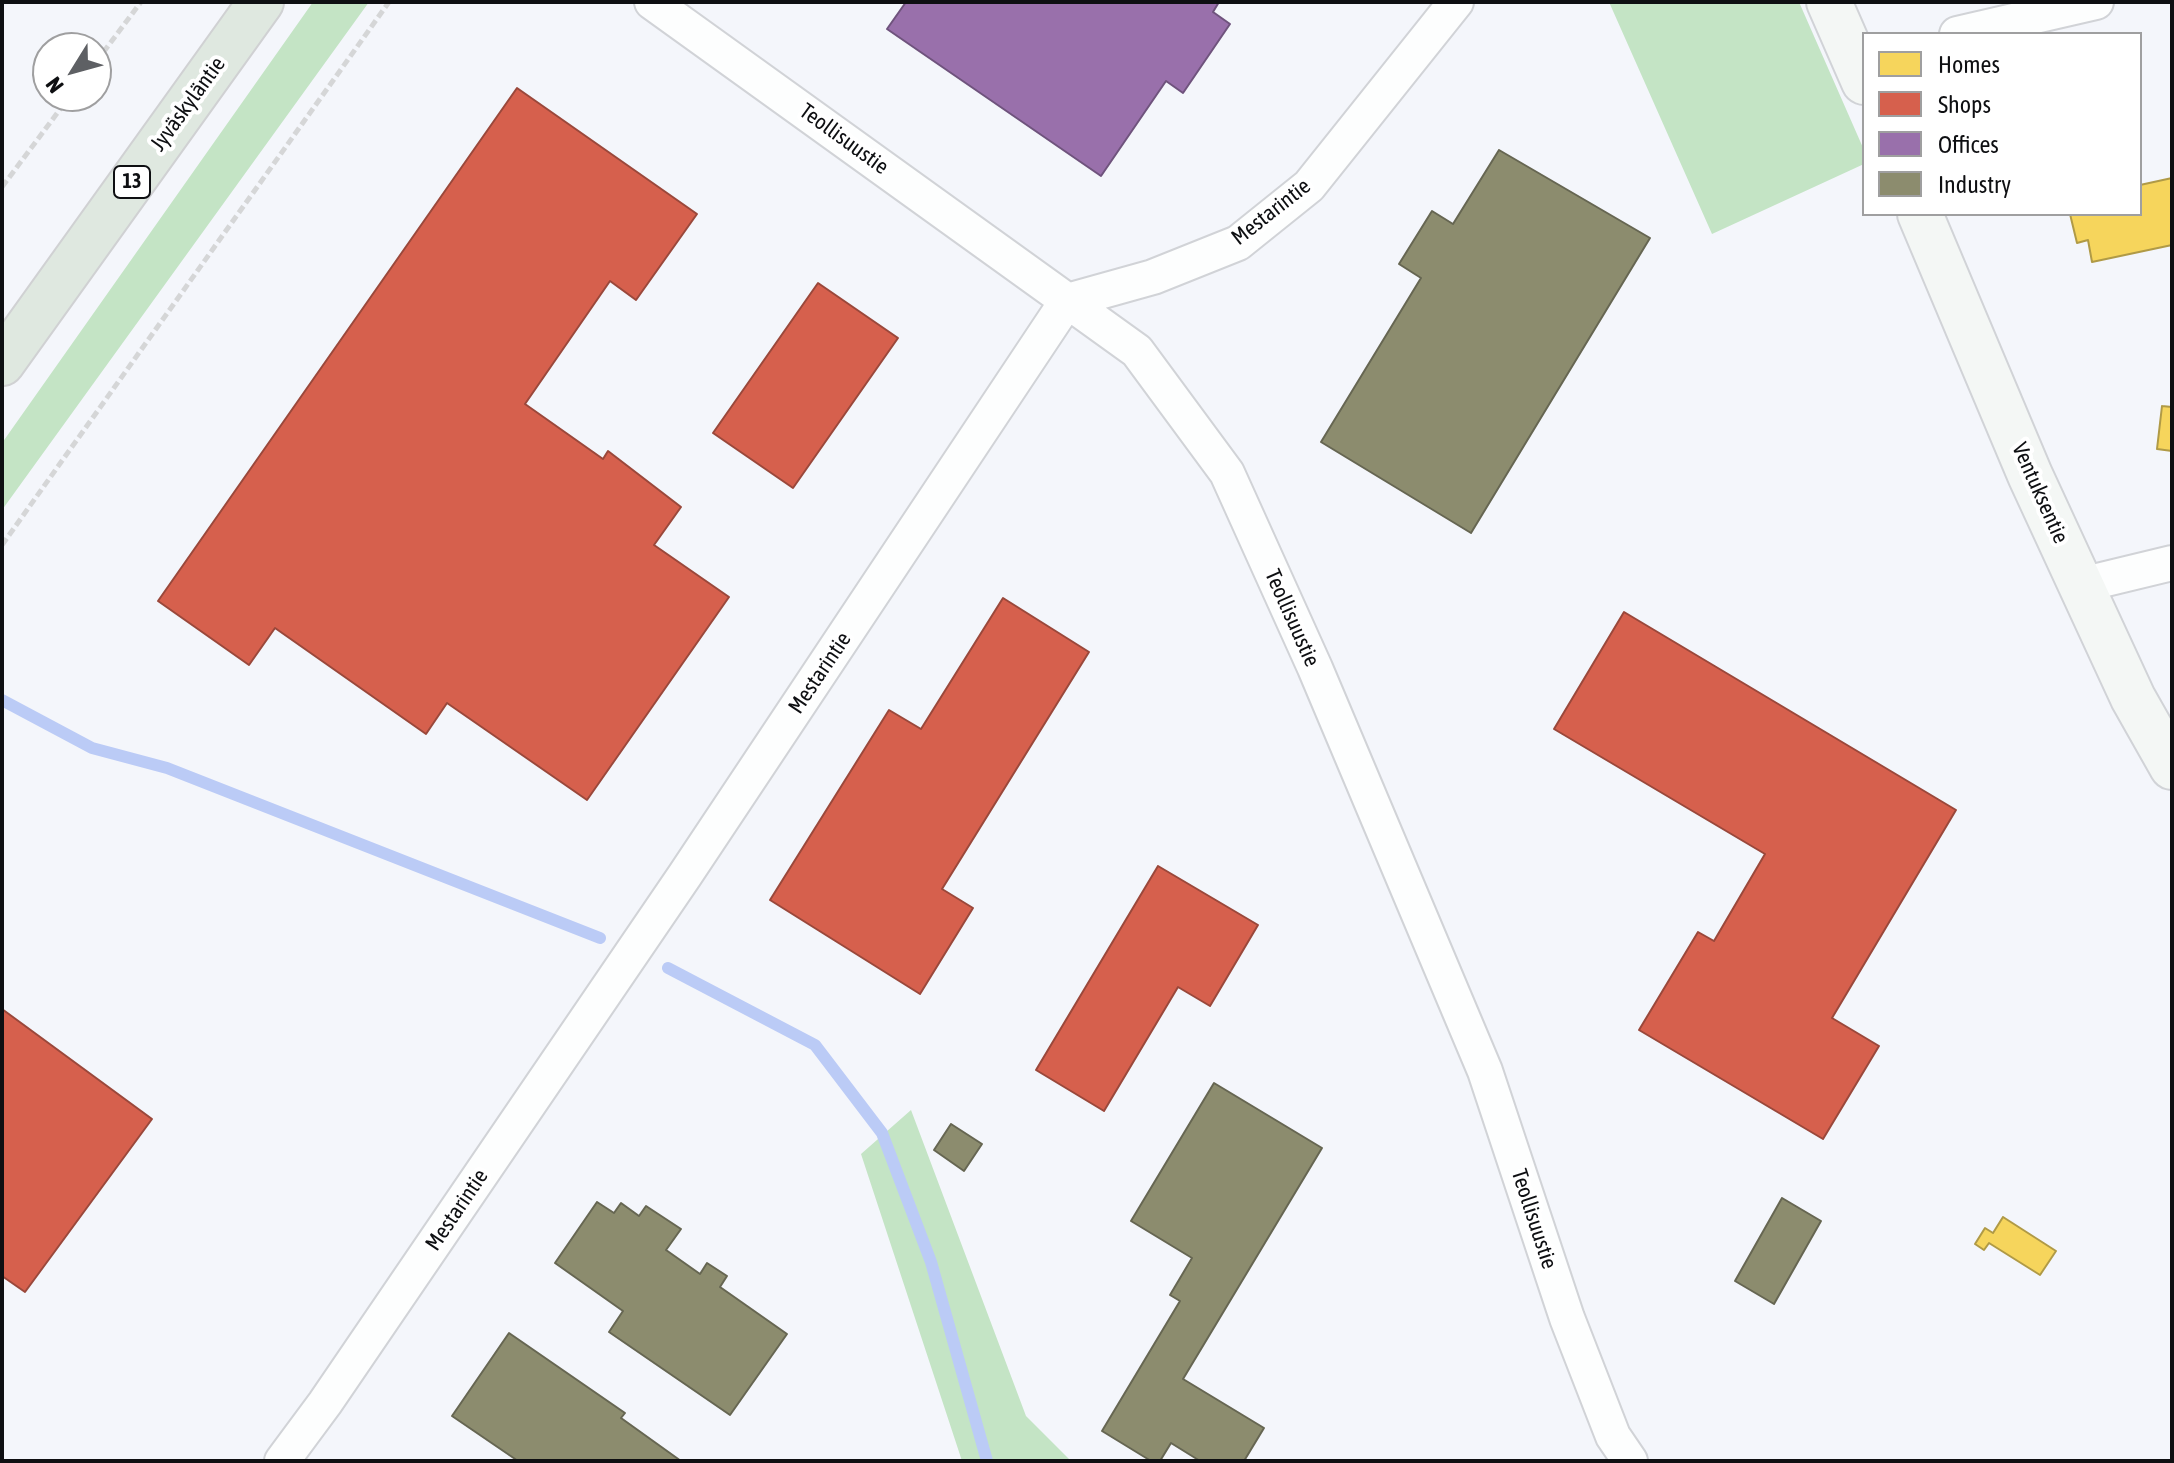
<!DOCTYPE html>
<meta charset="utf-8">
<style>
body{margin:0}
#map{position:relative;width:2174px;height:1463px;overflow:hidden;background:#f4f6fb;font-family:"Asap Condensed",sans-serif}
canvas{display:block}
.frame{position:absolute;inset:0;border:4px solid #0e0f12;pointer-events:none}
.legend{position:absolute;left:1862px;top:32px;width:280px;height:184px;box-sizing:border-box;background:#fff;border:2px solid #9f9fa0;margin:0;padding:10px 14px;list-style:none;font-size:24px;color:#0e0f12}
.legend li{display:flex;align-items:center;gap:16px;height:40px}
.legend b{width:40px;border:2px solid #9f9fa0}
.north{position:absolute;left:32px;top:32px;width:80px;height:80px;box-sizing:border-box;background:#fff;border:2px solid #9f9fa0;border-radius:50%;rotate:233deg;font-size:22px;font-weight:700;line-height:32px;text-align:center;color:#0e0f12}
.north::after{content:'';display:block;margin:auto;width:28px;height:36px;background:#5e6064;clip-path:polygon(50% 0,100% 100%,50% 72%,0 100%)}
</style>
<div id="map">
<canvas width="2174" height="1463"></canvas>
<div class="frame"></div>
<ul class="legend">
<li><b style="height:22px;background:#f6d55c"></b>Homes</li>
<li><b style="height:22px;background:#d6604d"></b>Shops</li>
<li><b style="height:22px;background:#9970ab"></b>Offices</li>
<li><b style="height:22px;background:#8c8c6e"></b>Industry</li>
</ul>
<div class="north">N</div>
</div>
<script>
const context = document.querySelector('canvas').getContext('2d');
context.lineJoin = 'round';
function fill(path, color) {
  context.fillStyle = color;
  context.fill(path, 'evenodd');
}
function toPath(rows) {
  const path = new Path2D();
  for (const r of rows) {
    path.moveTo(r[0], r[1]);
    for (let i = 2; i < r.length; i += 2) path.lineTo(r[i], r[i + 1]);
  }
  return path;
}
function trace(path, color, width, dash) {
  context.strokeStyle = color;
  context.lineWidth = width;
  context.lineCap = dash ? 'butt' : 'round';
  context.setLineDash(dash || []);
  context.stroke(path);
}
function label(font, color, halo, rows, align = 'center') {
  context.font = font + ' "Asap Condensed",sans-serif';
  context.lineWidth = 8;
  context.setLineDash([]);
  context.textBaseline = 'middle';
  context.strokeStyle = halo;
  context.fillStyle = color;
  for (const [text, x, y, turn = 0] of rows) {
    context.save();
    context.translate(x, y);
    context.rotate((+turn || 0) * Math.PI / 180);
    context.textAlign = isNaN(turn) ? turn : align;
    if (halo) context.strokeText(text, 0, 0);
    context.fillText(text, 0, 0);
    context.restore();
  }
}
fill(toPath([
 [313,2,369,2,2,510,2,443],
 [1609,2,1799,2,1864,150,1864,164,1712,234],
 [911,1110,1026,1416,1071,1461,962,1461,861,1154]
]), '#c4e4c5');
const homes = toPath([
 [2172,178,2172,245,2092,262,2088,240,2077,243,2070,214,2140,214,2140,185,2172,178],
 [2162,406,2172,407,2172,451,2157,449,2162,406],
 [2003,1217,2056,1251,2040,1275,1989,1243,1984,1250,1975,1244,1985,1228,1993,1233,2003,1217]
]);
fill(homes, '#f6d55c');
trace(homes, '#b09a46', 2);
const shops = toPath([
 [517,88,697,214,636,300,610,281,525,404,603,459,608,451,681,507,654,545,729,597,587,800,447,703,426,734,275,628,249,665,158,601,517,88],
 [818,283,898,338,793,488,713,433,818,283],
 [1003,598,1089,652,942,889,973,908,920,994,770,900,889,710,921,729,1003,598],
 [1624,612,1956,810,1832,1018,1879,1046,1823,1139,1639,1030,1698,932,1714,941,1765,854,1554,729,1624,612],
 [1158,866,1258,925,1210,1006,1178,987,1104,1111,1036,1070,1158,866],
 [2,1009,152,1119,25,1292,2,1276,2,1009]
]);
fill(shops, '#d6604d');
trace(shops, '#9a483b', 2);
const offices = toPath([
 [906,2,1219,2,1213,12,1230,24,1183,93,1166,81,1101,176,887,29,906,2]
]);
fill(offices, '#9970ab');
trace(offices, '#6f537d', 2);
const industry = toPath([
 [1499,150,1650,238,1471,533,1321,442,1421,278,1399,264,1432,211,1453,224,1499,150],
 [1214,1083,1322,1148,1183,1379,1264,1428,1244,1461,1200,1461,1171,1443,1160,1461,1151,1461,1102,1431,1180,1301,1170,1295,1192,1258,1131,1221,1214,1083],
 [951,1124,982,1144,964,1171,934,1150,951,1124],
 [1782,1198,1821,1221,1774,1304,1735,1281,1782,1198],
 [597,1202,614,1213,621,1203,639,1216,646,1206,681,1229,666,1250,700,1274,707,1263,727,1276,720,1287,787,1334,730,1415,609,1332,623,1311,555,1263,597,1202],
 [509,1333,625,1413,621,1418,681,1461,518,1461,452,1416,509,1333]
]);
fill(industry, '#8c8c6e');
trace(industry, '#666652', 2);
trace(toPath([
 [2,700,92,748,167,768,600,938],
 [668,968,815,1045,882,1133,931,1262,987,1461]
]), '#bbcbf6', 12);
const street = toPath([
 [652,2,1137,351,1227,473,1315,668,1485,1071,1567,1318,1613,1436,1630,1461],
 [1957,34,2096,2],
 [2081,585,2172,563],
 [282,1461,325,1403,685,875,1067,301,1153,277,1238,243,1309,186,1456,2]
]);
const secondary = toPath([
 [1829,2,1864,82],
 [1920,214,2030,475,2133,698,2172,767]
]);
const highway = toPath([
 [2,363,261,2]
]);
trace(street, '#d1d3d7', 38);
trace(secondary, '#d1d3d7', 48);
trace(highway, '#d0d1d3', 48);
trace(toPath([
 [96,62,141,2],
 [2,187,70,96],
 [2,545,389,2]
]), '#d5d6d7', 5, [8, 4]);
trace(street, '#fdfefe', 34);
trace(secondary, '#f4f7f5', 44);
trace(highway, '#dfe8e0', 44);
for (const [x, y, w] of [
 [132,182,36]
]) {
  const box = new Path2D();
  box.roundRect(x - w / 2, y - 16, w, 32, 6);
  context.fillStyle = '#fff';
  context.fill(box);
  trace(box, '#0e0f12', 2);
}
label('bold 20px', '#0e0f12', null, [
 ["13",132,182]
]);
label('22px', '#0e0f12', '#fff', [
 ["Jyväskyläntie",188,104,-54],
 ["Teollisuustie",844,139,36],
 ["Mestarintie",1271,212,-38],
 ["Ventuksentie",2040,493,66],
 ["Teollisuustie",1292,618,66],
 ["Mestarintie",820,673,-56],
 ["Mestarintie",457,1210,-56],
 ["Teollisuustie",1534,1219,72]
]);
</script>
